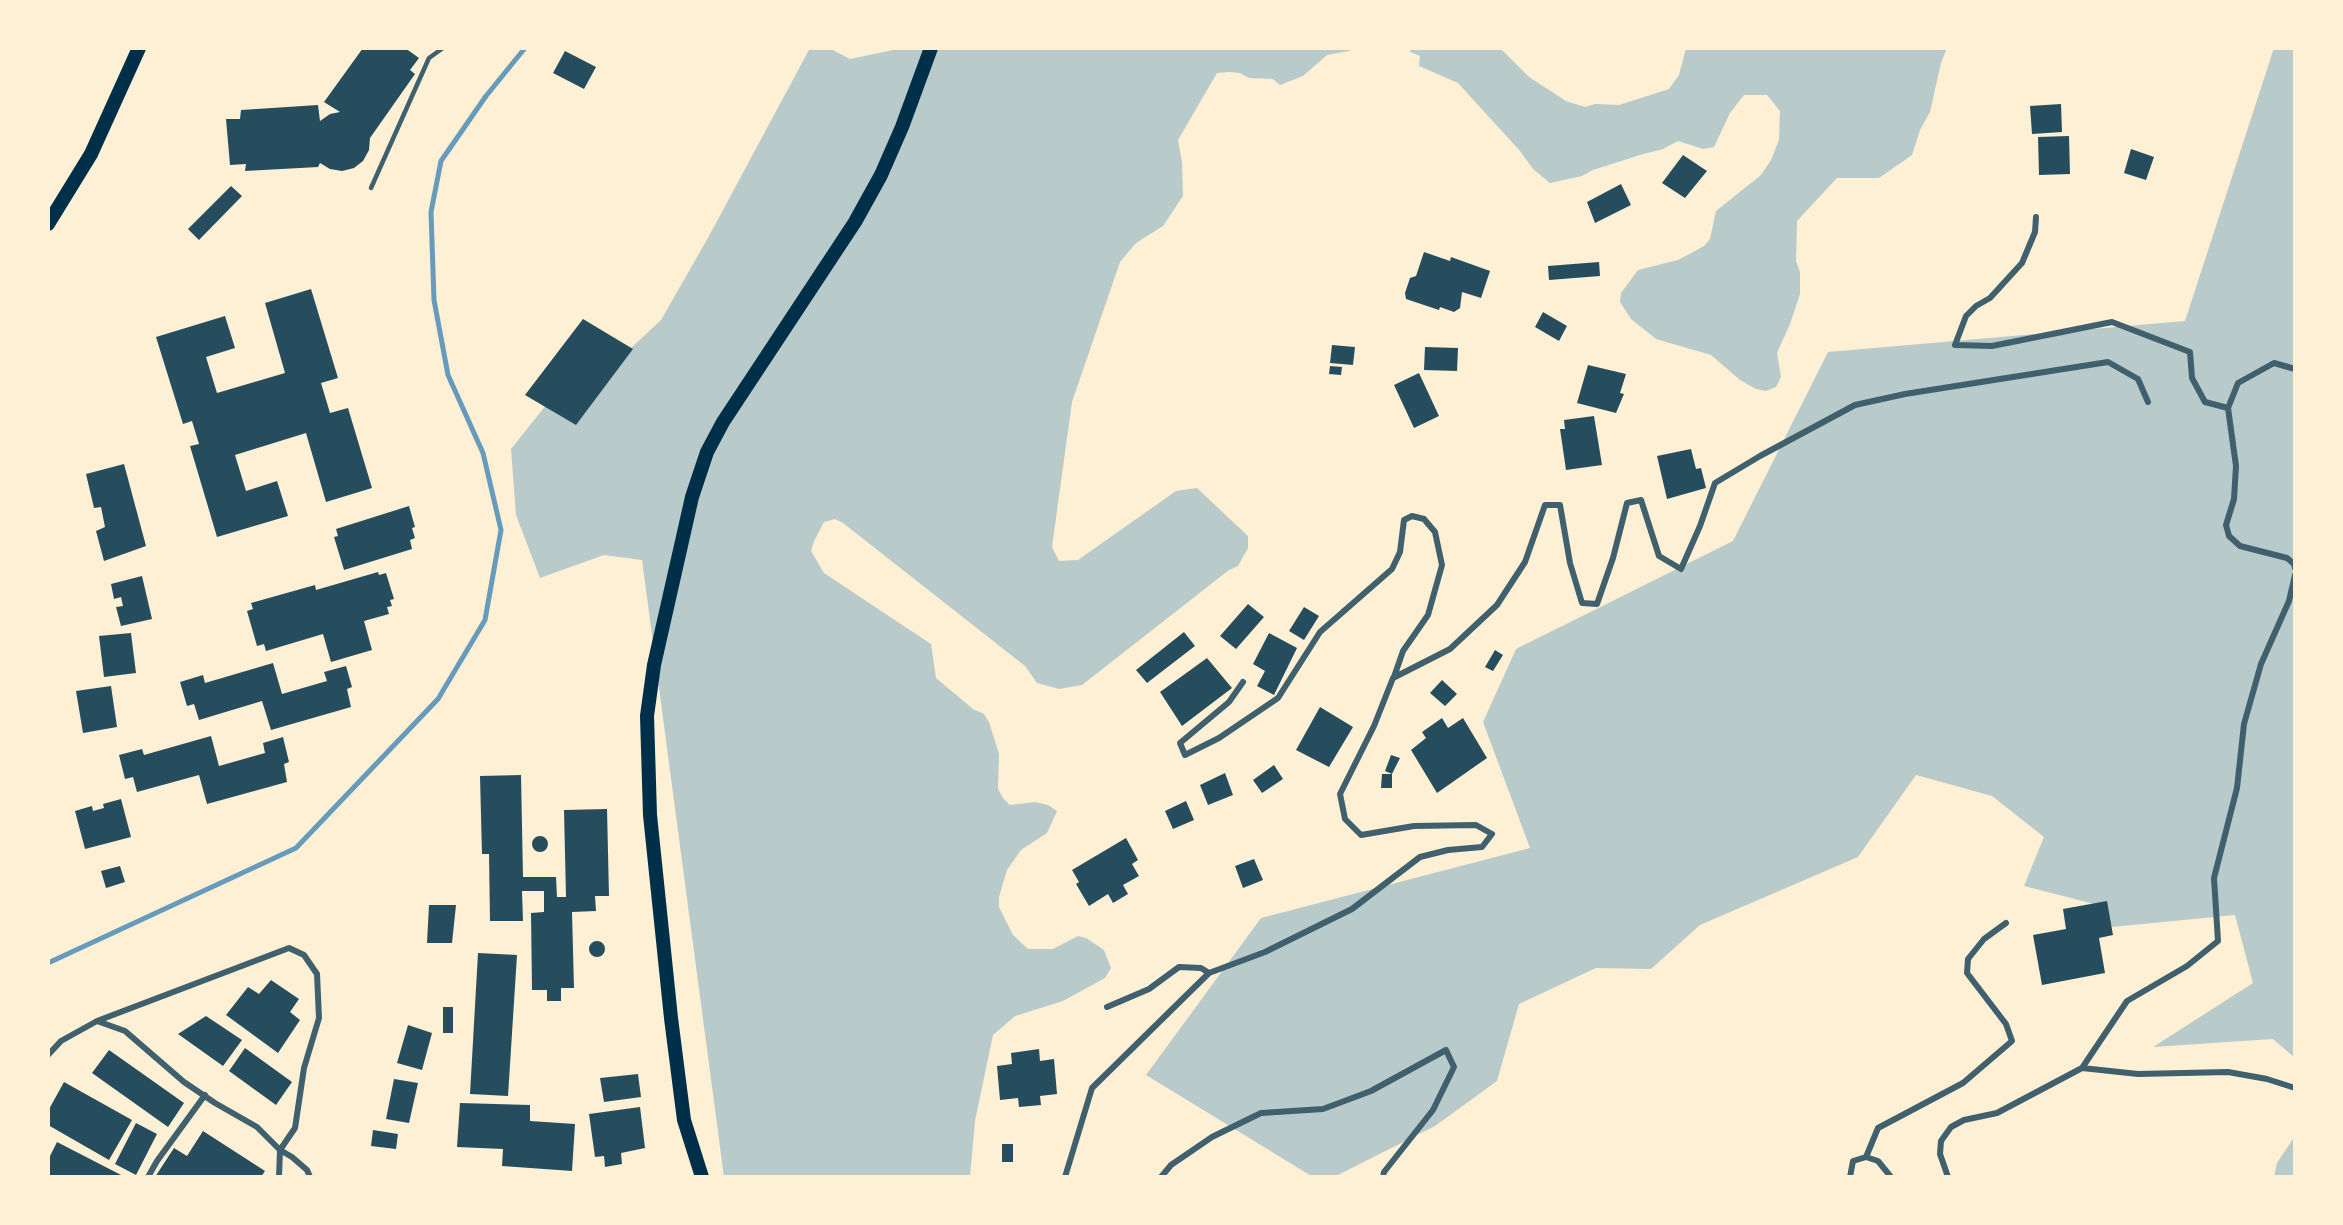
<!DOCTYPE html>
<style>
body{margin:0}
#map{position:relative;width:2343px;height:1225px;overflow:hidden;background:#fdf0d5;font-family:Cabin,sans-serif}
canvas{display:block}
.frame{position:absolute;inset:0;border:50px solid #fdf0d5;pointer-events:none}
</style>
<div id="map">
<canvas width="2343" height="1225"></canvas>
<div class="frame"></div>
</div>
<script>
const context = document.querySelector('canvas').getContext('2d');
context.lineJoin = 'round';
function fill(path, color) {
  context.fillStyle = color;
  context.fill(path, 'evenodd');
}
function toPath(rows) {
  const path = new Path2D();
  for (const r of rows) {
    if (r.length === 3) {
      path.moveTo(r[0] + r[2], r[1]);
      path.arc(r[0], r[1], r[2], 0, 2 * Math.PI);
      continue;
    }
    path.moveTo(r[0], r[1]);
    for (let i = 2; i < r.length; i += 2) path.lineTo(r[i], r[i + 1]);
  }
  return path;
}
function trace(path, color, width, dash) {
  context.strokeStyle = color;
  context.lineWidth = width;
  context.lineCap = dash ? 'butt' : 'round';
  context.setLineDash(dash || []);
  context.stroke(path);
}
fill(toPath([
 [810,48,829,48,850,59,903,48,1353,48,1349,51,1327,55,1303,76,1280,85,1273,79,1249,78,1240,73,1230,72,1217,73,1178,140,1182,162,1183,196,1163,226,1136,243,1120,262,1072,402,1052,547,1059,561,1078,560,1176,491,1197,488,1248,536,1248,548,1238,566,1229,570,1082,685,1059,689,1037,683,1025,666,843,523,835,519,824,522,814,541,811,551,824,573,931,644,936,678,973,709,984,714,989,722,999,754,998,789,1003,798,1010,805,1035,802,1048,805,1057,811,1047,833,1021,850,1007,870,999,897,999,907,1013,935,1028,949,1053,949,1078,936,1086,938,1104,950,1111,968,1105,978,1063,1001,1015,1016,993,1035,975,1121,970,1177,724,1177,642,560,604,555,540,578,516,515,511,449,578,365,616,362,661,320,709,236],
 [1411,48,1500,48,1529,77,1566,101,1585,107,1595,104,1619,105,1669,89,1679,75,1686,48,1947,48,1941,63,1930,112,1920,130,1912,155,1879,178,1837,178,1797,221,1796,261,1800,272,1800,294,1790,324,1777,353,1781,377,1776,387,1766,391,1756,389,1740,380,1711,355,1656,339,1631,319,1620,302,1621,293,1638,270,1678,260,1704,246,1710,239,1716,211,1761,175,1771,160,1779,140,1780,111,1767,95,1744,95,1730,113,1714,147,1703,149,1678,141,1663,149,1640,155,1593,170,1582,176,1550,183,1533,169,1520,151,1458,83,1419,66,1420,56,1410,52],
 [2274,48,2295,48,2295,1058,2273,1039,2153,1047,2253,983,2235,915,2091,929,2102,906,2024,886,2044,837,1992,796,1916,775,1858,857,1700,925,1651,969,1596,968,1519,1004,1497,1081,1435,1126,1334,1177,1313,1177,1146,1075,1261,918,1530,848,1483,722,1516,649,1733,541,1828,352,2185,321],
 [2295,1136,2295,1177,2274,1177,2277,1163]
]), '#b9caca');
trace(toPath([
 [48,963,296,848,438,699,485,620,501,530,483,453,448,375,434,300,431,212,441,161,486,96,525,48]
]), '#669bbc', 5);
fill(toPath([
 [363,48,405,48,419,58,410,70,415,74,370,138,369,150,363,161,354,168,342,171,330,169,320,163,318,167,245,171,246,164,230,165,226,119,240,119,241,110,318,105,320,121,330,114,340,112,324,102],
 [565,51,596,67,584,89,553,73],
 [2061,104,2062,132,2032,134,2030,106],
 [2069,136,2070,174,2039,175,2038,137],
 [2131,149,2154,157,2146,180,2124,173],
 [1683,155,1707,171,1685,198,1662,183],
 [1621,184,1631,205,1595,223,1587,202],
 [231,186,242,196,199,240,188,229],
 [1424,252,1450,261,1451,257,1490,271,1481,298,1462,292,1460,308,1454,312,1440,307,1439,310,1406,299,1405,293,1410,278,1416,276],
 [1599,262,1600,276,1549,280,1548,266],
 [311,289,338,378,321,383,330,413,348,408,372,488,326,502,306,433,235,455,246,491,277,481,288,516,217,537,190,446,199,444,192,421,183,424,156,337,225,316,235,348,206,357,217,393,285,373,265,303],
 [1543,312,1567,326,1559,341,1535,327],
 [583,319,633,349,576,425,525,395],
 [1332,345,1355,347,1353,365,1330,363],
 [1425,347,1458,348,1457,371,1424,370],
 [1588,365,1626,374,1620,393,1624,394,1616,413,1577,403],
 [1330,366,1342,367,1341,375,1329,374],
 [1419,373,1439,416,1414,428,1394,385],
 [1594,416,1602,465,1566,470,1560,429,1565,429,1564,420],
 [1691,449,1696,469,1701,468,1706,488,1667,499,1657,456],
 [124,464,146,546,104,561,96,531,105,527,101,507,94,508,86,474],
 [409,506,415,527,412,528,415,538,410,540,412,549,344,570,334,537,338,536,336,529],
 [378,572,379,575,386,573,394,599,390,600,392,606,387,607,389,614,364,621,372,650,331,662,323,634,266,651,264,644,257,646,247,611,253,609,251,603,315,585,316,590],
 [142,576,152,619,121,626,116,607,123,606,121,597,114,599,111,584],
 [1248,604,1264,617,1236,649,1220,636],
 [1304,607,1319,616,1304,640,1289,631],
 [1184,632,1195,646,1147,683,1136,670],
 [131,633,136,673,104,677,99,636],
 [1269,633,1297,648,1274,695,1257,686,1265,671,1253,664],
 [1495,650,1503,655,1493,671,1485,667],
 [1207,658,1232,688,1182,726,1160,692],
 [273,663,282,694,327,681,324,672,346,666,352,687,347,689,351,707,271,730,262,701,199,720,194,704,187,706,180,682,203,675,205,683],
 [1442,680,1457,694,1445,706,1430,693],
 [111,686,117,727,83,733,76,691],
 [1320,707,1353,727,1329,767,1296,750],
 [1442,718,1448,728,1463,718,1487,758,1437,793,1411,750,1426,738,1422,732],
 [211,736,219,766,265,753,263,743,283,737,289,762,284,764,287,782,207,804,199,775,137,792,133,777,125,779,119,755,142,749,144,755],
 [1391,755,1400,758,1392,774,1392,788,1381,788,1382,774,1392,774,1385,771],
 [1274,765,1283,779,1262,793,1253,780],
 [1225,773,1233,795,1208,805,1200,785],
 [521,775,523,877,556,877,557,897,566,897,564,810,607,809,609,896,595,896,596,911,572,912,574,988,561,988,561,1001,547,1001,547,990,532,990,531,913,544,912,544,891,522,891,523,921,490,921,489,854,482,854,480,776],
 [121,799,131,837,85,849,75,811,92,806,93,811,104,808,103,804],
 [1186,801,1194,820,1173,829,1165,811],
 [540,844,8],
 [1126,838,1138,860,1132,864,1139,876,1123,885,1128,894,1113,903,1108,894,1089,906,1076,884,1079,882,1072,870],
 [1254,859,1263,880,1243,888,1235,866],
 [120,866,125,882,106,888,101,871],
 [2107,901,2113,935,2099,938,2105,973,2042,985,2033,935,2066,929,2063,909],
 [429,905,456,905,452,943,427,943],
 [597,949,8],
 [478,953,517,955,508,1096,470,1094],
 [271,980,299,999,290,1012,300,1020,278,1053,226,1015,248,987,259,994],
 [443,1007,453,1007,453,1033,443,1033],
 [206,1016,242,1040,223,1066,178,1034],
 [408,1025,432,1033,422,1070,397,1063],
 [245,1048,292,1082,276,1105,229,1071],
 [1039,1049,1040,1061,1054,1059,1057,1094,1040,1096,1041,1105,1019,1107,1018,1098,1000,1100,997,1066,1012,1064,1011,1053],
 [109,1050,184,1103,168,1127,92,1073],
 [638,1074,641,1097,604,1102,600,1078],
 [394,1079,418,1083,409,1123,386,1119],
 [64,1082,132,1120,109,1160,48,1125,48,1111],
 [460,1103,530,1105,530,1121,575,1124,572,1171,502,1166,503,1149,457,1147],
 [640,1107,645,1148,621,1153,622,1164,605,1167,604,1156,595,1157,589,1114],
 [136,1123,157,1134,136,1175,115,1164],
 [373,1130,398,1134,396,1149,371,1146],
 [203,1131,265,1171,261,1177,155,1177,174,1148,187,1156],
 [57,1142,125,1177,48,1177,48,1160],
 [1002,1144,1013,1144,1013,1162,1002,1162]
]), '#264d5e');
trace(toPath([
 [371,188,429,58,443,48]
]), '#3f606c', 4.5);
trace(toPath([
 [2036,217,2035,232,2022,263,1990,298,1976,306,1966,316,1955,345,1992,346,2112,322,2190,352,2192,378,2205,402,2228,408],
 [2295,369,2274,363,2238,383,2228,408,2236,466,2234,499,2226,525,2229,536,2240,546,2287,558,2294,564,2295,568],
 [1243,682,1229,702,1180,743,1185,755,1219,738,1278,698,1320,632,1392,569,1400,552,1404,520,1412,516,1424,519,1435,532,1442,565,1428,615,1403,651,1394,677],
 [1107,1007,1149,989,1179,967,1201,968,1209,973],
 [97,1021,125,1031,184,1082,215,1103,257,1127,280,1150,292,1157,307,1170,310,1177],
 [48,1055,61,1041,97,1021,289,948,304,955,317,974,319,1018,304,1068,295,1128,280,1150,279,1177],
 [2082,1068,2127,1001,2187,966,2218,941,2214,878,2237,788,2244,724,2261,664,2289,601,2295,575],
 [1866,1157,1878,1128,1963,1083,2012,1041,2006,1024,1967,973,1968,959,1984,939,2006,923],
 [148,1177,157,1161,205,1095],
 [1065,1177,1092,1088,1209,973,1265,952,1352,909,1420,857,1448,850,1482,847,1492,834,1476,825,1414,826,1361,835,1345,819,1340,794,1374,726,1393,678,1450,649,1497,605,1525,562,1545,505,1560,505,1570,563,1582,603,1597,604,1613,558,1627,503,1641,500,1659,556,1681,569,1700,526,1715,483,1760,456,1855,405,1905,394,2108,362,2138,379,2148,402],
 [1161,1177,1171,1165,1212,1137,1261,1113,1323,1109,1371,1091,1446,1050,1454,1067,1433,1110,1384,1172,1383,1177],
 [1850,1177,1853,1161,1866,1157,1878,1161,1891,1177],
 [1948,1177,1940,1154,1941,1141,1951,1127,1964,1120,1997,1113,2082,1068,2138,1074,2228,1072,2267,1079,2295,1088]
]), '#3f606c', 6);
trace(toPath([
 [48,224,91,154,139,48],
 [702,1177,684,1120,671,1018,650,815,647,716,654,665,692,497,707,452,723,422,855,222,881,175,902,127,931,48]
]), '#003049', 14);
</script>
